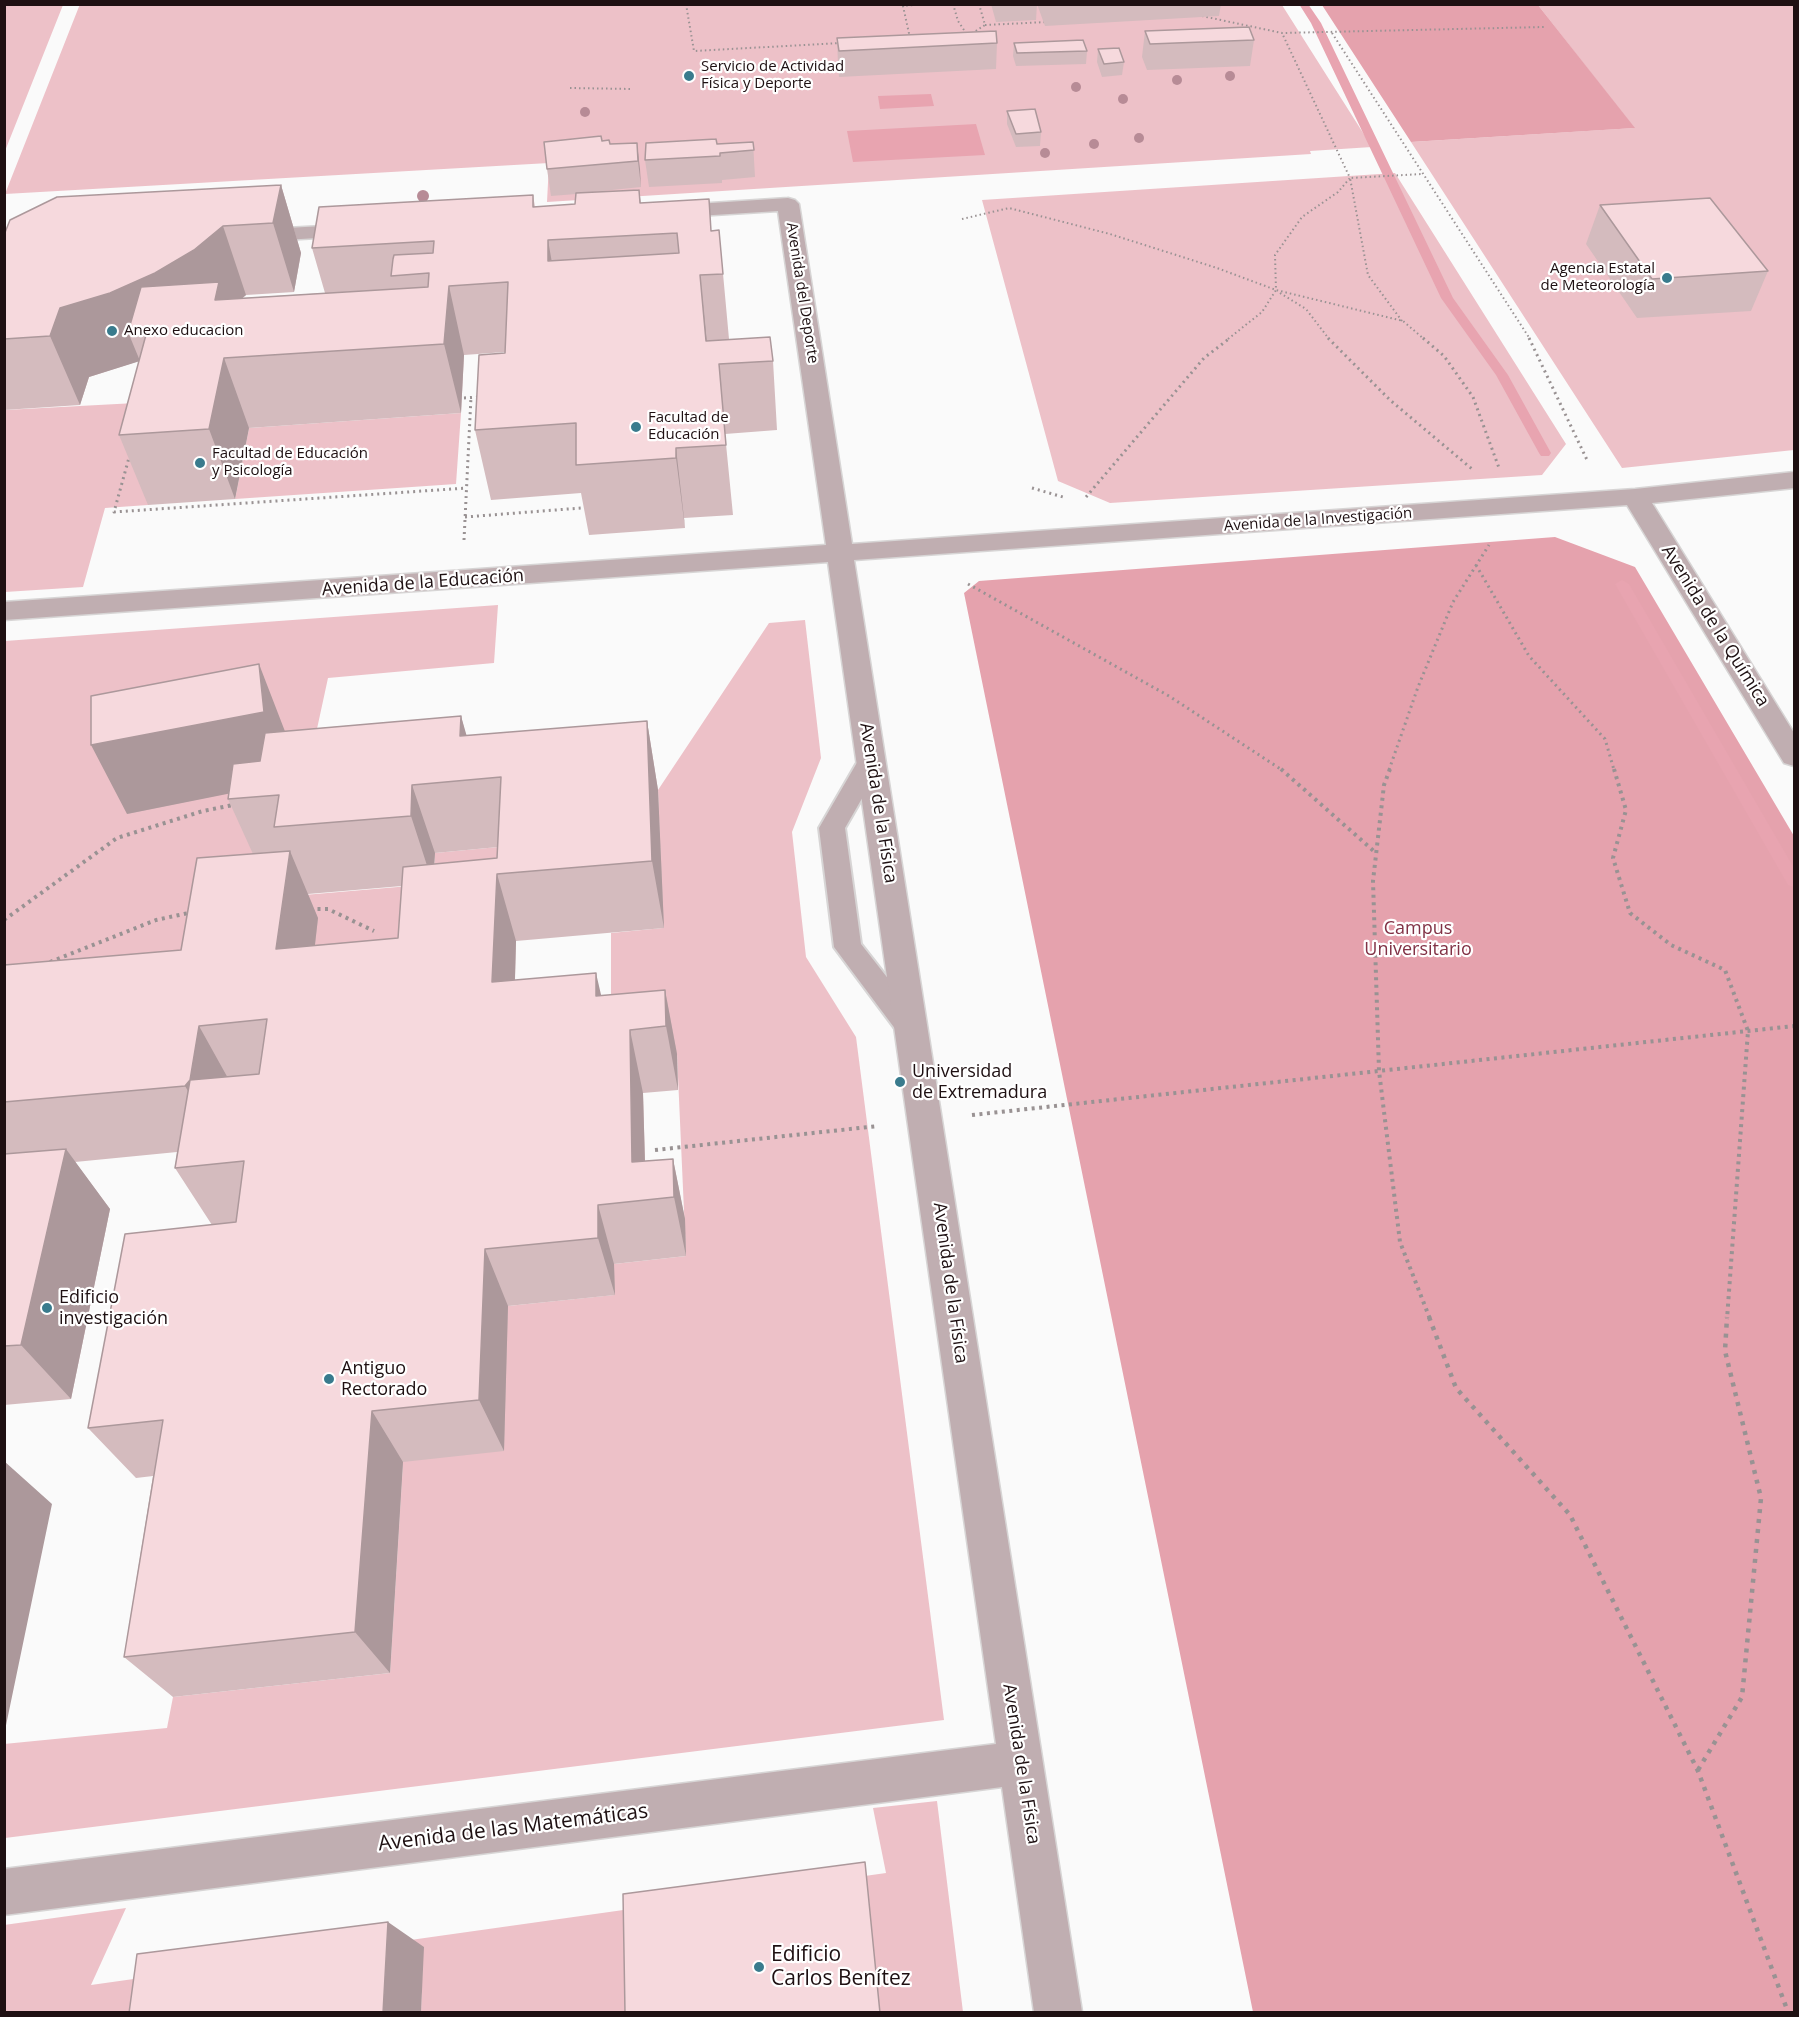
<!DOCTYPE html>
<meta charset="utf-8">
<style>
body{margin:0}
#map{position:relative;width:1799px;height:2017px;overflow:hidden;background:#fafafa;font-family:"Open Sans",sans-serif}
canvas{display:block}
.frame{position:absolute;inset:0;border:6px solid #1e1012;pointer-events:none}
</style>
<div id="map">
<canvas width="1799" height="2017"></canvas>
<div class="frame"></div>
</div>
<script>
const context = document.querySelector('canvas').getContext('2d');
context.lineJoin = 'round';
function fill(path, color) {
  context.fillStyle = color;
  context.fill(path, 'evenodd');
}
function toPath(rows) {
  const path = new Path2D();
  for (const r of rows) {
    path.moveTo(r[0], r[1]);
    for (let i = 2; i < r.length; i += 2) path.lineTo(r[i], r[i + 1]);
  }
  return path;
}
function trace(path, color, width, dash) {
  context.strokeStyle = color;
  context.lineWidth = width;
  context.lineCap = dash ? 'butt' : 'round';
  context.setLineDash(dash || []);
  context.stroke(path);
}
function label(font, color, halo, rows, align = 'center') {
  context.font = font + ' "Open Sans",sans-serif';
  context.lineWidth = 4.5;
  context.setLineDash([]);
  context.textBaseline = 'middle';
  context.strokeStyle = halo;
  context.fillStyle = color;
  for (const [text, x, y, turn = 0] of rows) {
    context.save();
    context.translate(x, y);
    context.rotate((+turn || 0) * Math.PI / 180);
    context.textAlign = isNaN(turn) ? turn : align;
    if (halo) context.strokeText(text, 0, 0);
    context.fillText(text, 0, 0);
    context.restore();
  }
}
fill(toPath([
 [5,4,63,5,5,151,4,5],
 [80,4,1282,5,1372,147,1310,151,1311,154,547,202,549,163,5,194],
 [1538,5,1794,5,1794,450,1622,468,1411,142,1634,128],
 [1395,173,1566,444,1542,475,1110,503,1058,481,982,200],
 [173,401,148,505,105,508,83,587,5,592,5,410],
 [461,413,456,484,235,499,249,428],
 [498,605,494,663,328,678,307,775,304,895,433,884,435,853,519,845,516,925,216,1016,5,1033,5,641],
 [805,620,821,758,792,832,806,957,856,1037,944,1720,5,1838,4,1744,167,1728,173,1697,390,1673,403,1462,508,1306,614,1295,614,1264,686,1256,677,1054,611,1060,611,933,663,928,658,790,769,623],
 [937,1801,963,2012,421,2012,423,1947,186,2012,5,2012,4,1925,126,1908,91,1985,886,1873,873,1808]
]), '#edc1c8');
fill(toPath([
 [1322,5,1538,5,1635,128,1411,142],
 [1555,537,1635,567,1794,836,1794,2012,1253,2012,964,593,979,581]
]), '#e5a2ad');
fill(toPath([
 [931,94,934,106,880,109,878,96],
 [976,124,985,155,853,162,847,131]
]), '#e8a4b0');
fill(toPath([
 [1299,4,1308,4,1321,23,1453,298,1508,375,1551,453,1549,456,1541,456,1539,453,1496,375,1441,298,1311,23,1299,4],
 [1622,580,1629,584,1794,868,1794,887,1788,885,1615,584,1622,580]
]), '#e8a4b0');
const service = toPath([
 [871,751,880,754,884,760,845,828,861,944,922,1022,926,1030,922,1038,912,1042,902,1038,834,947,819,828,862,754,871,751]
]);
const minor = toPath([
 [788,198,795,200,799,204,852,544,1635,489,1794,472,1794,488,1652,503,1794,733,1794,766,1784,763,1627,505,854,560,1082,2012,1034,2012,1002,1787,4,1915,4,1869,996,1744,828,562,4,620,4,602,826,545,778,211,665,218,657,217,654,212,657,207,665,206,788,198],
 [359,224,367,225,370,230,367,235,251,242,243,241,240,236,243,231,251,230,359,224]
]);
trace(service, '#d7d5d5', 4);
trace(minor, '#d7d5d5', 3);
trace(toPath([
 [686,4,694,51,840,43],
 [953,4,958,21,968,36,985,25,979,4],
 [1202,16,1282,33,1544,27],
 [985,25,1047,22],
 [1332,33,1530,339],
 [910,38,903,6,927,4],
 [570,88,632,89],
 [962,219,1009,208,1110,234,1217,268,1276,290,1403,321,1424,339],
 [1280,293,1306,309,1329,339],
 [1402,321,1368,275,1350,178,1422,174],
 [1228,339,1262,312,1276,290,1275,255,1302,217,1338,192,1350,178,1282,33]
]), '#999293', 2, [1.5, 3]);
trace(toPath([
 [1328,338,1390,400,1472,469],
 [1423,338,1444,356,1473,397,1499,468],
 [1529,338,1588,462],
 [464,398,479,397],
 [130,454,114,512,467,488],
 [1032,488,1063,497],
 [1086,497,1204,358,1230,338],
 [465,517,581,508],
 [464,540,471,397],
 [1476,565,1529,656,1605,739,1614,770],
 [968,584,1169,696,1282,770],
 [1389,770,1418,687,1453,602,1489,545]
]), '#999293', 3, [2, 4]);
trace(toPath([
 [1281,769,1376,853],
 [1390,769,1384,785,1373,881,1379,1071,1400,1242,1430,1319],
 [1614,769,1626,810,1613,858,1630,913,1671,945,1725,970,1748,1031,1727,1319],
 [310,909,328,909,374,931],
 [4,920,117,838,203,811,233,805],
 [50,962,156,920,193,912],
 [972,1115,1794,1026],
 [655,1150,878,1126]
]), '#999293', 4, [3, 4.5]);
trace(toPath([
 [1429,1317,1456,1388,1570,1515,1698,1771,1788,2012],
 [1698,1770,1742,1697,1761,1498,1725,1351,1727,1317]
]), '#999293', 4.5, [4, 6]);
fill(service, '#c0aeb1');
fill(minor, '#c0aeb1');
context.fillStyle = '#b78b96';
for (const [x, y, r] of [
 [1230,76,5],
 [1177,80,5],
 [1076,87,5],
 [1123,99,5],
 [585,112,5],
 [1139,138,5],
 [1094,144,5],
 [1045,153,5],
 [423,196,6]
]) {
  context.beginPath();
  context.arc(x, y, r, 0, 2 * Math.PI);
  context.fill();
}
fill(toPath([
 [991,4,1037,4,1036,20,996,22],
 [1037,4,1221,4,1219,16,1045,26],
 [1145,31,1254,40,1250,66,1147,70,1142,57],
 [837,38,997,43,996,69,839,77,838,64],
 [1014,43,1087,51,1086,64,1016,66,1013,56],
 [1098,49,1124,62,1122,75,1102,77,1097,62],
 [1007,111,1041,132,1040,146,1016,147,1007,124],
 [602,141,610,144,637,143,641,187,583,193,639,190,641,203,711,231,719,230,729,339,773,361,777,430,725,434,733,515,684,518,685,528,589,535,581,493,491,500,475,430,505,352,464,355,461,413,249,428,235,499,148,505,119,435,139,361,89,377,80,405,4,410,4,235,281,185,301,253,294,292,246,295,242,298,325,293,312,248,533,195,535,207,575,204,576,194,551,196,547,169],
 [753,142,755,177,722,180,722,183,649,187,645,160,717,144],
 [1600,205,1768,271,1751,311,1637,318,1586,244],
 [461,716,466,736,647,721,658,790,664,928,516,941,515,980,601,996,665,990,677,1054,678,1090,643,1093,645,1161,673,1159,685,1219,686,1256,614,1264,615,1295,508,1306,504,1451,403,1462,390,1673,173,1697,124,1657,153,1476,136,1478,88,1428,212,1225,175,1168,177,1152,75,1162,110,1209,71,1399,4,1405,4,965,181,950,253,854,228,799,229,793,127,814,285,731],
 [498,847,497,858,434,864,435,853],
 [402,886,398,938,315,945,318,918,308,894]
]), '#d4bbbe');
fill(toPath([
 [637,143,640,169,641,187,638,161],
 [281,185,301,253,294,292,273,223],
 [223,226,246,295,229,310,147,331,128,332,140,361,89,377,80,405,50,336,60,308],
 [548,240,560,309,548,261],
 [700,275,707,344,706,341],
 [449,286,464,355,461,413,444,344],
 [224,358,249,428,235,499,209,429],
 [676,448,684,518,685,528,676,458],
 [259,664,286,734,292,781,127,814,91,745],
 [461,716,479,779,460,736],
 [647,721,658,790,664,928,652,861],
 [412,785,435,853,433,884,411,816],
 [290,851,318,918,307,1014,276,949],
 [497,874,516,941,513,1046,492,982],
 [596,973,611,1038,596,996],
 [665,990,677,1054,678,1090,666,1026],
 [199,1026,234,1089,222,1148,185,1086],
 [630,1030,643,1093,646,1200,632,1162],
 [66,1149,110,1209,71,1399,21,1345],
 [673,1159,685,1219,686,1256,674,1197],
 [598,1205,614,1264,615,1295,598,1238],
 [485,1249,508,1306,504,1451,479,1400],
 [372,1411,403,1462,390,1673,355,1632],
 [4,1461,52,1504,4,1735],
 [388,1922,424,1947,421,2013,383,2013]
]), '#ac989b');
const building = toPath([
 [1249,27,1254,40,1150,44,1145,31,1249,27],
 [996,31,997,43,839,51,837,38,996,31],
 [1083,40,1087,51,1017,53,1014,43,1083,40],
 [1119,48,1124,62,1104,64,1098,49,1119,48],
 [1035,109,1041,132,1016,134,1007,111,1035,109],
 [601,136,602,141,609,140,610,144,637,143,638,161,547,169,544,142,601,136],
 [716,139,717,144,753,142,754,150,720,153,720,156,645,160,646,143,716,139],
 [281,185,273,223,223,226,194,250,155,273,110,293,60,308,50,336,4,339,4,235,10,220,57,197,281,185],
 [639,190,640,203,709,199,711,231,719,230,723,274,700,275,706,341,770,337,773,361,719,364,726,445,676,448,676,458,576,465,576,423,475,430,479,355,505,353,508,282,449,286,444,344,224,358,209,429,119,435,147,331,128,332,141,287,219,282,215,300,428,287,429,273,391,276,393,259,394,255,433,253,434,241,312,248,319,207,533,195,533,207,575,204,576,193,639,190],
 [677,233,679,253,548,261,548,240,677,233],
 [1710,198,1768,271,1652,279,1600,205,1710,198],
 [259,664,264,712,91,745,91,696,259,664],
 [461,716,460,736,647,721,652,861,497,874,492,982,596,973,596,996,665,990,666,1026,630,1030,632,1162,673,1159,674,1197,598,1205,598,1238,485,1249,479,1400,372,1411,355,1632,124,1657,163,1420,88,1428,125,1234,236,1222,244,1161,175,1168,190,1080,259,1074,267,1019,199,1026,190,1080,185,1086,4,1102,4,965,181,950,197,858,290,851,276,949,398,938,403,867,497,858,501,777,412,785,411,816,274,827,279,795,228,799,233,764,260,761,265,733,461,716],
 [66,1149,21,1345,4,1346,4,1154,66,1149],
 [865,1862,880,2013,625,2013,623,1894,865,1862],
 [388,1922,383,2013,129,2013,137,1954,388,1922]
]);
fill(building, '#f6d9dd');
trace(building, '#ac989b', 1.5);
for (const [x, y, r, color] of [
 [689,76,6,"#397b8d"],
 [1667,278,6,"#397b8d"],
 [112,331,6,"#397b8d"],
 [636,427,6,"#397b8d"],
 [200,463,6,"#397b8d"],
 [900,1082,6,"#397b8d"],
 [47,1308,6,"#397b8d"],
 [329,1379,6,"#397b8d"],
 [759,1967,6,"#397b8d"]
]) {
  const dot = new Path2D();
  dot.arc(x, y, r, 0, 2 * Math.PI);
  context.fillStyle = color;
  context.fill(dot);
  trace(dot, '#fff', 2);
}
label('15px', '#1e1012', '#fff', [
 ["Servicio de Actividad",701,67],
 ["Física y Deporte",701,84],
 ["Agencia Estatal",1655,269,"right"],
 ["de Meteorología",1655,286,"right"],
 ["Anexo educacion",124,331],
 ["Facultad de",648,418],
 ["Educación",648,435],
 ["Facultad de Educación",212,454],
 ["y Psicología",212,471]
], 'left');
label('15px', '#1e1012', '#fff', [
 ["Avenida del Deporte",802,293,81],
 ["Avenida de la Investigación",1318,520,-4]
]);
label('18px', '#1e1012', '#fff', [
 ["Avenida de la Educación",423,583,-4],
 ["Avenida de la Química",1715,626,58],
 ["Avenida de la Física",878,803,81],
 ["Avenida de la Física",950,1283,82],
 ["Avenida de la Física",1021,1764,81]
]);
label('18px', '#813145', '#fff', [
 ["Campus",1418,929],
 ["Universitario",1418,950]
]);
label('18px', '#1e1012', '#fff', [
 ["Universidad",912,1072],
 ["de Extremadura",912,1093],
 ["Edificio",59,1298],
 ["investigación",59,1319],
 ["Antiguo",341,1369],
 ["Rectorado",341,1390]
], 'left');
label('21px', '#1e1012', '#fff', [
 ["Avenida de las Matemáticas",513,1828,-7]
]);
label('21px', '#1e1012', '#fff', [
 ["Edificio",771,1955],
 ["Carlos Benítez",771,1979]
], 'left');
</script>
